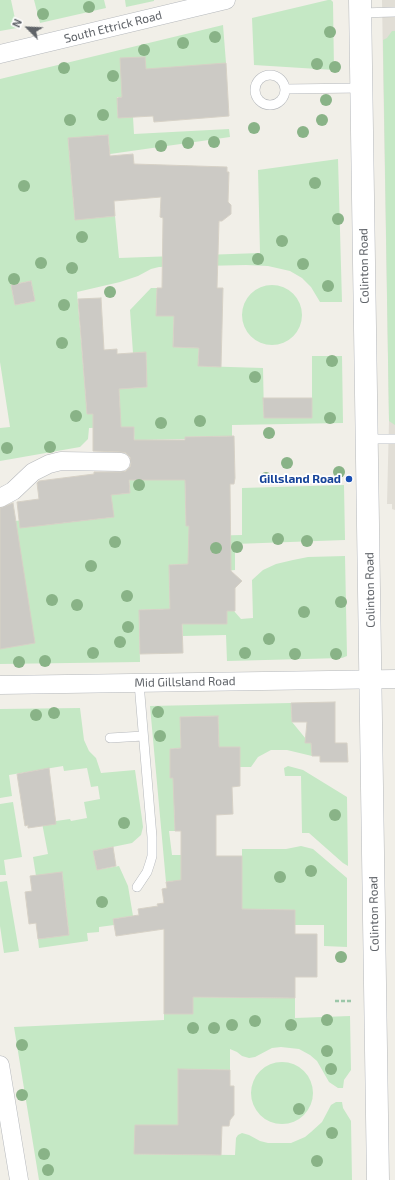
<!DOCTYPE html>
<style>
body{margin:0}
#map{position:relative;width:395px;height:1180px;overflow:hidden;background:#f1efe8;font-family:"Exo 2",sans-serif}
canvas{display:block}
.north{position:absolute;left:8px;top:8px;width:40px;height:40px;-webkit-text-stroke:3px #fff;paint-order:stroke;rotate:294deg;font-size:11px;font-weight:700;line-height:16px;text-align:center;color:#5f6368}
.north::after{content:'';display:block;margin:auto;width:14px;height:18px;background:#5f6368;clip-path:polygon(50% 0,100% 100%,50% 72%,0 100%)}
</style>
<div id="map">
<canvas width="395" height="1180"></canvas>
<div class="north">N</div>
</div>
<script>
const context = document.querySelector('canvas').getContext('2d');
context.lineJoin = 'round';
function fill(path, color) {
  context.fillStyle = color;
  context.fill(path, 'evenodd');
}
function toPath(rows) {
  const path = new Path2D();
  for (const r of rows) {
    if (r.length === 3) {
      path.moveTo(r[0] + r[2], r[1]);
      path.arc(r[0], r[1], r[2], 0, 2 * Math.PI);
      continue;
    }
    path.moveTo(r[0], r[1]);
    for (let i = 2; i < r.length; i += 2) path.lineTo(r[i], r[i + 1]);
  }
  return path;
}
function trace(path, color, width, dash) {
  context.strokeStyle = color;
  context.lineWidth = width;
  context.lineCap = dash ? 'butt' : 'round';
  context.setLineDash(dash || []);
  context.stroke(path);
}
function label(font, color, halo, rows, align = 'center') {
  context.font = font + ' "Exo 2",sans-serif';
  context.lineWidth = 3.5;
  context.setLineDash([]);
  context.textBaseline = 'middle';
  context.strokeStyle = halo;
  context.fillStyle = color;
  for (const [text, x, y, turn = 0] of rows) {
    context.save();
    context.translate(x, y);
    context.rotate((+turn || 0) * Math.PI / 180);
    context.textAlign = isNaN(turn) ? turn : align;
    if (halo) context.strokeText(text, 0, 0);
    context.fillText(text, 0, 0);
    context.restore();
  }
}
fill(toPath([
 [382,0,395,0,395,510,392,509,392,504,387,504,389,421]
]), '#e1ded6');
fill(toPath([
 [0,0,11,0,17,28,0,31],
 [34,0,104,0,106,8,40,23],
 [125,0,154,0,154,1,126,7],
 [328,0,331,0,333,2,334,70,254,65,252,18],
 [223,25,226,63,122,97,117,97,118,117,133,117,134,134,229,129,230,137,110,154,108,135,68,139,75,219,115,216,119,258,260,253,258,170,338,159,342,302,320,302,311,287,302,278,290,271,268,266,246,265,159,267,151,269,138,276,120,282,77,292,87,414,120,413,119,389,147,387,146,352,133,353,130,310,151,288,157,288,156,315,174,316,173,347,199,348,198,366,263,368,264,418,312,418,312,356,342,356,343,423,232,425,232,436,185,437,185,439,146,440,154,462,154,480,185,480,186,526,189,526,189,532,201,536,242,535,242,488,344,485,345,540,235,544,235,570,224,571,198,564,169,565,170,610,191,610,192,624,227,624,227,611,234,611,241,619,253,618,252,580,263,570,276,564,293,560,308,557,345,556,347,656,342,658,227,661,226,635,183,636,182,618,162,609,139,610,140,662,0,664,0,649,15,521,41,518,42,525,113,517,108,475,116,494,130,493,129,474,135,473,134,427,89,428,88,439,80,447,0,461,0,428,10,427,0,362,0,79],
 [31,281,35,301,15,305,11,285],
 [392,31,395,31,395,425,389,421,383,40,387,38],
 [272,315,30],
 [291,703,292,722,306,739,311,743,312,756,287,750,271,750,258,757,251,767,240,767,239,747,219,747,218,716,180,717,181,748,170,749,170,778,187,778,174,785,175,831,169,831,172,855,181,855,181,889,242,889,242,849,286,849,301,846,313,849,347,878,347,947,324,946,324,925,295,925,295,910,183,909,174,881,166,882,150,706],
 [80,708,84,740,89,751,96,758,101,773,135,770,142,819,143,827,141,835,132,843,93,851,97,870,119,866,128,886,133,916,113,919,114,925,99,927,99,932,87,933,88,941,39,948,38,939,69,934,62,873,36,876,33,857,48,854,42,823,70,819,71,821,87,818,84,802,100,799,98,786,91,787,87,768,64,771,63,766,9,775,12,796,0,798,0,709],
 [288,766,303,770,347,797,348,866,343,863,309,833,302,833,301,776,285,776,284,768],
 [13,802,22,857,4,860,6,875,0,875,0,804],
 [7,881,19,951,4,953,0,926,0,882],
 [193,997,295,998,295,1018,350,1016,351,1070,344,1080,343,1088,338,1088,329,1082,317,1061,310,1055,299,1049,281,1047,272,1048,255,1057,249,1058,242,1056,237,1052,230,1049,230,1070,178,1069,178,1125,135,1154,235,1155,236,1138,238,1135,242,1133,249,1135,260,1141,268,1143,291,1143,305,1137,311,1132,322,1122,331,1105,336,1102,342,1102,343,1108,351,1121,352,1180,39,1180,14,1027,164,1020,164,1014,193,1014],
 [282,1093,31]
]), '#c5e8c5');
const building = toPath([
 [145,57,146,69,226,63,229,116,154,122,153,116,118,118,117,98,122,97,120,58,145,57],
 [108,135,110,156,133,154,134,164,227,167,227,172,229,172,228,202,231,205,231,214,222,221,219,221,217,288,223,288,221,367,198,366,199,348,173,347,174,316,156,316,157,288,162,288,163,218,160,217,161,197,114,201,115,216,75,220,68,138,108,135],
 [31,281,35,301,15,305,11,285,31,281],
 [101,298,104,350,117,349,117,354,146,352,147,387,119,389,121,427,134,427,134,440,185,440,185,437,234,436,235,478,234,484,230,484,231,571,242,581,235,588,235,611,227,611,227,624,182,624,183,653,140,654,139,610,170,609,169,565,188,564,189,526,186,526,185,480,129,480,130,493,111,495,114,517,20,528,17,502,39,499,37,483,39,481,94,474,94,472,121,472,126,471,130,467,131,463,130,457,126,453,121,452,93,451,93,414,87,414,78,299,101,298],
 [263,398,312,398,312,418,264,418,263,398],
 [13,503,35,643,0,649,0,508,13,503],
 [335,702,335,743,347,743,348,762,320,762,320,756,312,756,311,743,305,743,307,722,292,722,291,703,335,702],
 [218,716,219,747,240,747,240,786,232,787,233,814,216,815,216,856,242,856,242,909,295,910,295,934,317,934,317,977,295,977,295,998,193,997,193,1014,164,1014,164,929,116,936,113,919,139,915,138,909,158,906,157,904,164,903,162,889,167,888,166,882,181,880,181,831,175,831,173,778,170,778,170,749,181,748,180,717,218,716],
 [49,768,56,824,28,828,28,825,25,826,17,774,49,768],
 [113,847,116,866,97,870,93,851,113,847],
 [62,872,69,935,38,939,36,923,29,924,25,892,32,891,30,876,62,872],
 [178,1069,230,1070,230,1086,234,1086,234,1115,230,1120,229,1126,222,1126,221,1155,134,1154,135,1125,178,1125,178,1069]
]);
fill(building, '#cccac5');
trace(building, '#d6d1c6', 1);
const service = toPath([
 [360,13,395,12],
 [270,90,15],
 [285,89,361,88],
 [368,439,395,439],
 [110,738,143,736],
 [137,887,147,872,150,863,152,856,152,837,139,683]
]);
const minor = toPath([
 [0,54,226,0],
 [0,498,13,491,33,472,49,464,61,461,121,462],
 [0,685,395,679],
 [0,1065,19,1180]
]);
const tertiary = toPath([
 [360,0,378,1180]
]);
trace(service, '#b5b8bc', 10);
trace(minor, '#b5b8bc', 19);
trace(tertiary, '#b5b8bc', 23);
trace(toPath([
 [335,1001,353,1001]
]), '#9cc7a9', 2.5, [4, 2]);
trace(service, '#fff', 9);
trace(minor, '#fff', 18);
trace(tertiary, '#fff', 22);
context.fillStyle = '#89b387';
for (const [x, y] of [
 [89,7],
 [43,14],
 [330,32],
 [215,37],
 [183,43],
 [144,50],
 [317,64],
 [335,67],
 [64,68],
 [113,76],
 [326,100],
 [103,115],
 [70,120],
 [322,120],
 [254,128],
 [303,132],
 [214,142],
 [188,143],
 [161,146],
 [315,183],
 [24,186],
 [338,219],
 [82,237],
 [282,241],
 [258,259],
 [41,263],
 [303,264],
 [72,268],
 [14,279],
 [328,286],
 [110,292],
 [64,305],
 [62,343],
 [332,361],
 [255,377],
 [76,416],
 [330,418],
 [200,421],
 [161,423],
 [269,433],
 [50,447],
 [7,448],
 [287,463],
 [339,472],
 [266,478],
 [139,485],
 [278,539],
 [307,541],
 [115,542],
 [237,547],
 [216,548],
 [91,566],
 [127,596],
 [52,600],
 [341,602],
 [77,605],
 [304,612],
 [128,627],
 [269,639],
 [120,642],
 [93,653],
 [245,653],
 [295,654],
 [336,654],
 [45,661],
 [19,662],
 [158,712],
 [54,713],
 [36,715],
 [160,736],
 [335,815],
 [124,823],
 [311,871],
 [280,877],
 [102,902],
 [341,957],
 [327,1020],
 [255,1021],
 [232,1025],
 [291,1025],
 [193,1028],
 [214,1028],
 [22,1045],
 [327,1051],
 [331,1069],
 [22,1095],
 [299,1109],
 [332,1133],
 [44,1154],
 [317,1161],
 [48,1170]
]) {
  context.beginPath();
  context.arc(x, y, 6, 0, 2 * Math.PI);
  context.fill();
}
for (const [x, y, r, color] of [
 [349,479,4,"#1a4fb4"]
]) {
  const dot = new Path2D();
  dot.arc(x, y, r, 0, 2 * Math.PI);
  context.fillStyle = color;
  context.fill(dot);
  trace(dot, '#fff', 1.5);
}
label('12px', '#5f6368', '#fff', [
 ["South Ettrick Road",113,27,-14],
 ["Colinton Road",364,266,-91],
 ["Colinton Road",370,590,-91],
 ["Mid Gillsland Road",185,682,-1],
 ["Colinton Road",374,914,-91]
]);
label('bold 12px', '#164399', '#fff', [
 ["Gillsland Road",341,479]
], 'right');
</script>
